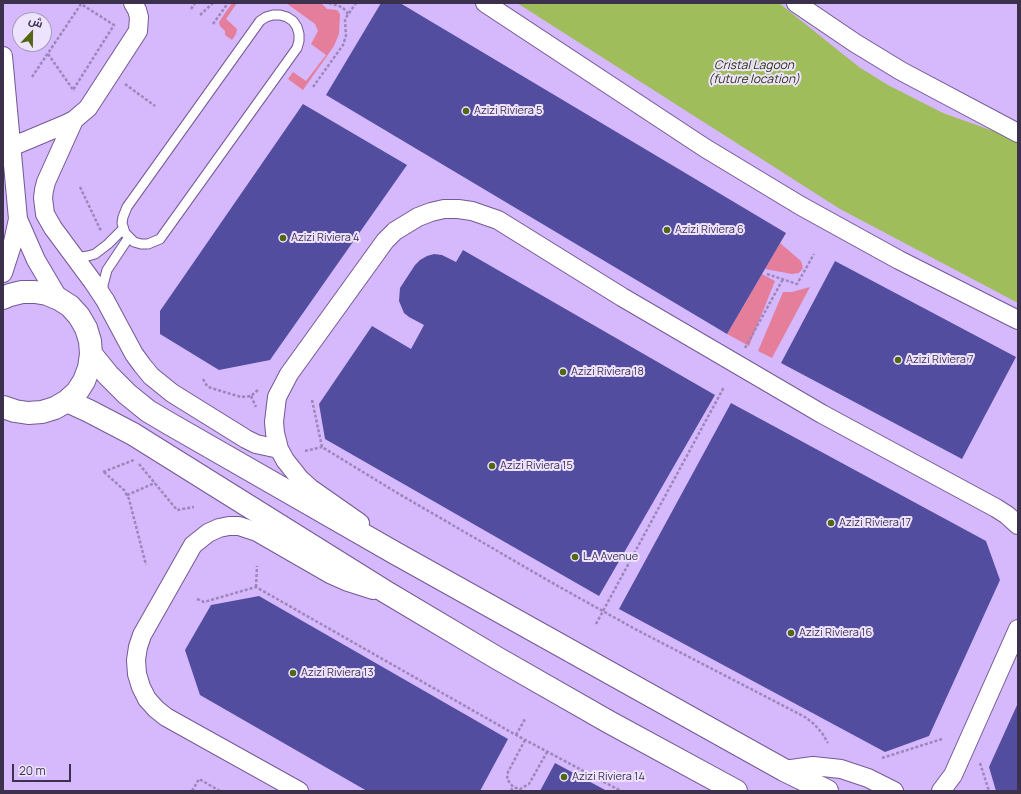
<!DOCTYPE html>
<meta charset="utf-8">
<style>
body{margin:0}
#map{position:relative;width:1021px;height:794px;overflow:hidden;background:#d5b9fc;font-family:Manrope,Cairo,sans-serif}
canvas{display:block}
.frame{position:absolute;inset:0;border:4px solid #3c314c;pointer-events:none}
.north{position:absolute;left:12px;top:12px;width:40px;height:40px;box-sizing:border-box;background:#eee3ff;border:1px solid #a79cb7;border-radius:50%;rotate:22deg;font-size:11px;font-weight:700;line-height:16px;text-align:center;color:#3c314c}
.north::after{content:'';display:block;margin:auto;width:14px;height:18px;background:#526714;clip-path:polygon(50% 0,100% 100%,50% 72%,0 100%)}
.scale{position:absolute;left:12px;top:764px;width:59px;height:18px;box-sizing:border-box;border:2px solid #3c314c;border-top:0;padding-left:5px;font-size:12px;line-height:14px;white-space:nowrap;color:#3c314c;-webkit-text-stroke:3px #eee3ff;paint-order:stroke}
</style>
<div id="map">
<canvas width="1021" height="794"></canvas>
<div class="frame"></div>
<div class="north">ش</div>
<div class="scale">20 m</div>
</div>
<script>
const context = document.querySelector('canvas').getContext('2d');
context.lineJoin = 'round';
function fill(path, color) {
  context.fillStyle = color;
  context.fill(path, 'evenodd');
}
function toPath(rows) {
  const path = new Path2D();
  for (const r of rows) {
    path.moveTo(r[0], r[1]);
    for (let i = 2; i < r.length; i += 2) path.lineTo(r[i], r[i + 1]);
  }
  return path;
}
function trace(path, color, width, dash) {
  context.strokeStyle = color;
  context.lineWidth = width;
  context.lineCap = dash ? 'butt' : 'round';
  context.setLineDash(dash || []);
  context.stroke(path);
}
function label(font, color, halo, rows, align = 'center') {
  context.font = font + ' Manrope,sans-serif';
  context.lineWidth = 4;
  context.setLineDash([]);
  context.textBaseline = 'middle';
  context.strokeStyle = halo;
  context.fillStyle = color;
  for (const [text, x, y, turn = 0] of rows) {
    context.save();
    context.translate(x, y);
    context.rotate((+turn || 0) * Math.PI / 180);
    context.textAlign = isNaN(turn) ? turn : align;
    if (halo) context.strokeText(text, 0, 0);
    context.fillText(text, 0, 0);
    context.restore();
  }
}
fill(toPath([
 [232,3,237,3,226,19,237,29,236,34,232,40,225,35,225,31,220,26,219,22],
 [286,3,321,3,327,9,337,10,340,14,339,34,334,46,303,90,288,79,293,72,306,81,326,55,311,44,318,31,315,24],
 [780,243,801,261,803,268,799,273,792,274,765,269],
 [762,274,775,281,749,346,727,334],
 [810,287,772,358,758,351,783,292,792,292]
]), '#e57e9a');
fill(toPath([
 [517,3,779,3,859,67,888,85,943,113,996,132,1018,143,1018,303,840,209]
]), '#a0bd5b');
fill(toPath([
 [381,3,400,3,786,233,727,334,326,95],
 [303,104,407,165,270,360,219,370,160,334,160,311],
 [463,250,715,395,599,596,325,439,319,404,372,326,411,349,424,325,409,317,404,313,399,301,400,288,415,265,420,260,427,256,434,254,442,255,456,262],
 [835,261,1016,357,962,459,781,363],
 [731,403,986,541,1000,580,929,736,885,752,619,609],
 [259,596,508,739,480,791,367,791,200,695,185,650,211,605],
 [1018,703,1018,791,996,791,989,767],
 [555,763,607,791,540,791]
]), '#534da0');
const service = toPath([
 [273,15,280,15,287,17,293,21,297,27,299,34,299,41,297,48,160,239,148,244,141,244,134,242,125,233,122,223,123,217,127,207,260,21,266,17,273,15],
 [74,258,88,256,95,254,108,244,123,229],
 [103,293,103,285,107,270,129,237]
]);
const minor = toPath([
 [485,3,705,148,801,206,899,260,1018,320],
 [796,3,855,43,901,71,1018,133],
 [3,56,18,219,13,242,3,273],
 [74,120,46,182,44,190,43,198,45,214,53,228,93,282,105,300,134,354,142,365,151,376,172,393,246,439,256,444,279,449],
 [11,147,66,124,74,120,88,108,138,31,139,17,137,10,133,3],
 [18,219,36,260,59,299],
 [360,523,310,488,300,479,285,460,279,449,275,433,274,422,277,397,289,374,385,241,395,231,418,217,431,212,444,209,458,209,472,211,498,220,622,297,822,414,996,508,1007,515,1018,525],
 [784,770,813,766,841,769,868,778,894,791],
 [299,791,166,717,156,709,147,699,141,687,137,674,136,660,138,647,142,635,193,545,208,533,219,528,229,526,239,526,257,532,330,574,348,582,373,590],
 [941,791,953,775,1018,629]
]);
const tertiary = toPath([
 [3,298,10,295,22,292,35,292,47,294,59,299,70,306,79,316,86,328,90,341,91,354,89,368,84,381,77,392,67,401,55,408,42,412,28,413,15,411,3,407],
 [91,354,108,375,127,394,148,411,170,424,395,553,784,770,827,791],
 [67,401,89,411,133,434,386,592,497,658,609,722,736,791]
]);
trace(service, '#735995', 11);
trace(minor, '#735995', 20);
trace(tertiary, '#735995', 24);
trace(toPath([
 [329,3,342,7,347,12,347,16],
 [191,9,195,3],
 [200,15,213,3],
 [213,24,228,3],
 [48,54,74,91],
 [32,77,81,4,114,25,73,90],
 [125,84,155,106],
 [313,87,343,45,346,36,345,20,347,16,356,3],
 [80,187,101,231],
 [767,274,797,284,814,254],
 [745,348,783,279],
 [203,379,207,386,211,388,241,397,251,396,259,389],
 [251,396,256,407],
 [312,400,322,447,399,494,556,585,635,629,805,717,814,724,822,733,828,743],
 [305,451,322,447],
 [139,464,177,510,194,507],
 [103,472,134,460],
 [104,472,124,490,129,499,146,565],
 [127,495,155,483],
 [256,587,257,566],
 [197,599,204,602,256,587,516,735,621,791],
 [596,624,724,387],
 [516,735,525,719],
 [525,740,508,772,507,779,513,787,520,789,529,784,547,752],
 [882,758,942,739],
 [980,763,989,791],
 [192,791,199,779,220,791],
 [511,791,513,787]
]), '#9c86ba', 2.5, [3, 2]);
trace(service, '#fff', 9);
trace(minor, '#fff', 18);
trace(tertiary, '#fff', 22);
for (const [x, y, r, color] of [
 [466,111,4,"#526714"],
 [667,230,4,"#526714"],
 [283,238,4,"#526714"],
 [898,360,4,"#526714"],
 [563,372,4,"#526714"],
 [492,466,4,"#526714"],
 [831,523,4,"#526714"],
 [575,557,4,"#526714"],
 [791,633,4,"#526714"],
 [293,673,4,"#526714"],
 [564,777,4,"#526714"]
]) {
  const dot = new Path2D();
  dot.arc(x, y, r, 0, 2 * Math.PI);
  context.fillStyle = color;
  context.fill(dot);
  trace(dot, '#eee3ff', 1.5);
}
label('11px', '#3c314c', '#eee3ff', [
 ["Azizi Riviera 5",474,111],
 ["Azizi Riviera 6",675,230],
 ["Azizi Riviera 4",291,238],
 ["Azizi Riviera 7",906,360],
 ["Azizi Riviera 18",571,372],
 ["Azizi Riviera 15",500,466],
 ["Azizi Riviera 17",839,523],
 ["L.A Avenue",583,557],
 ["Azizi Riviera 16",799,633],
 ["Azizi Riviera 13",301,673],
 ["Azizi Riviera 14",572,777]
], 'left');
label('italic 12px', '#2a350c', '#eee3ff', [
 ["Cristal Lagoon",754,66],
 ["(future location)",754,80]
]);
</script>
